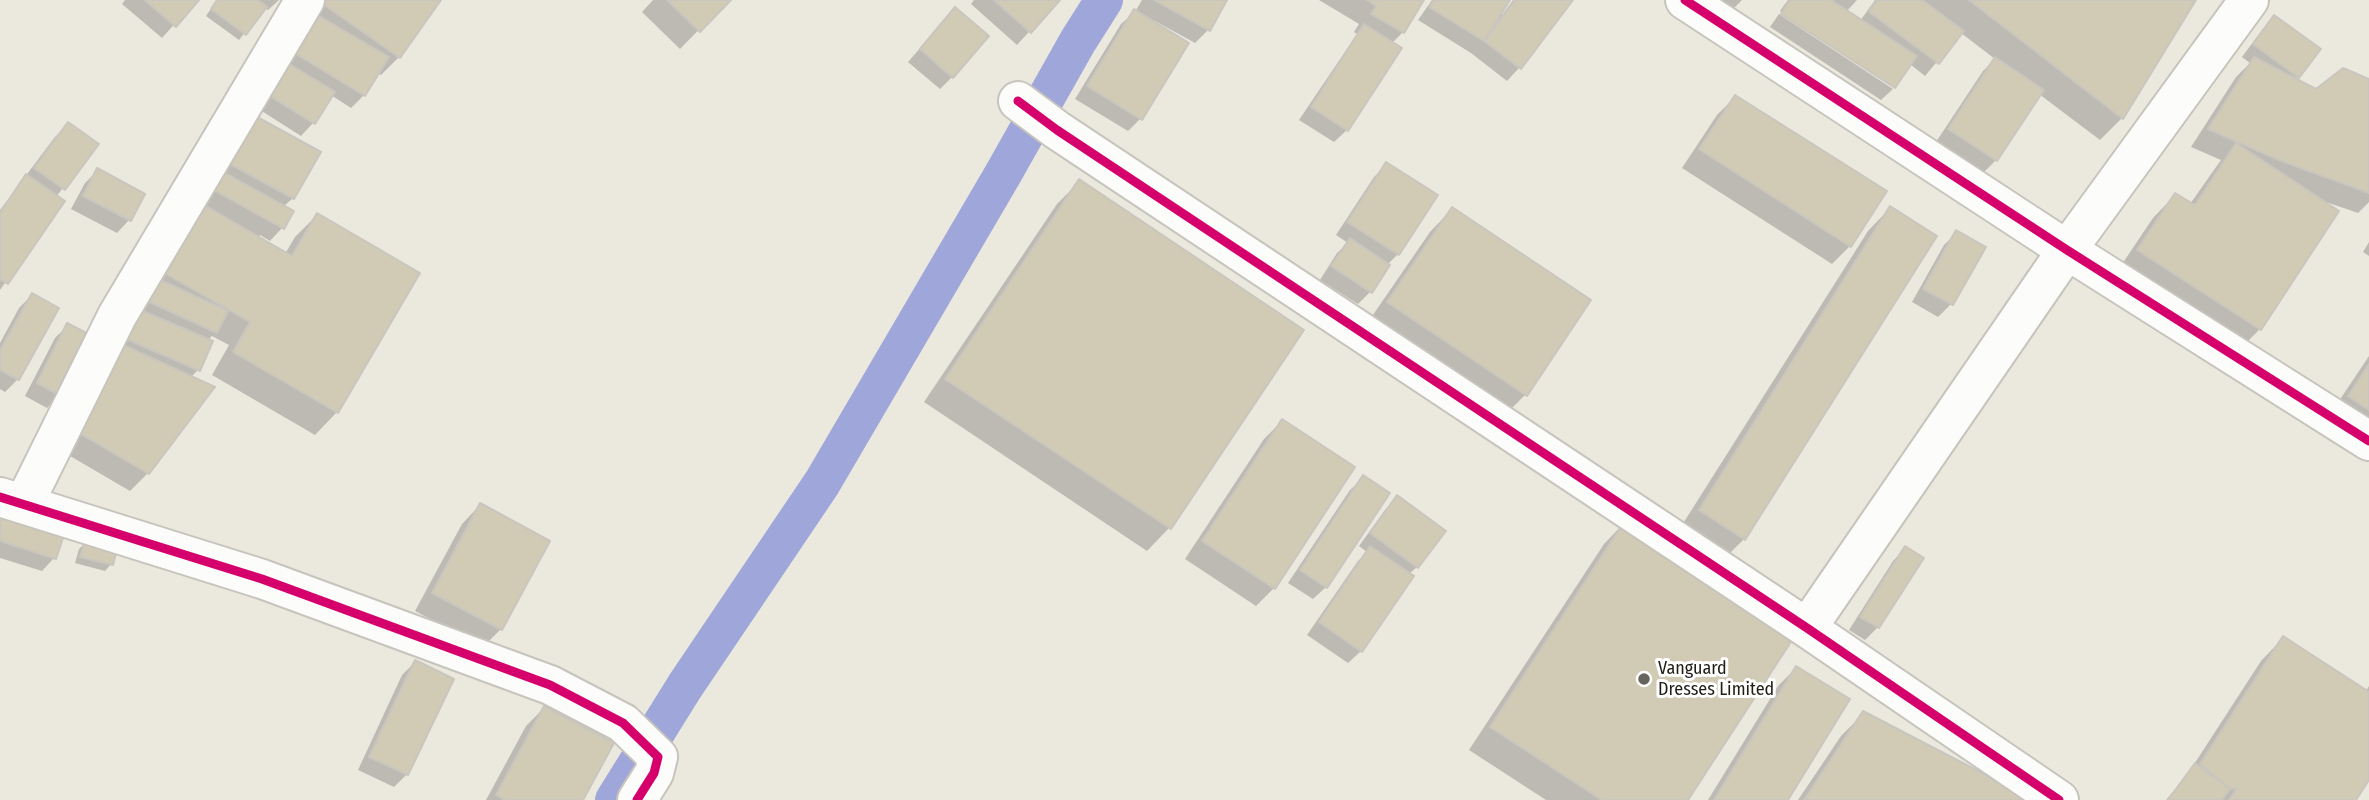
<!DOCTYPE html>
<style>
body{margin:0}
canvas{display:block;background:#ebe8de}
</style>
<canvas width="2369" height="800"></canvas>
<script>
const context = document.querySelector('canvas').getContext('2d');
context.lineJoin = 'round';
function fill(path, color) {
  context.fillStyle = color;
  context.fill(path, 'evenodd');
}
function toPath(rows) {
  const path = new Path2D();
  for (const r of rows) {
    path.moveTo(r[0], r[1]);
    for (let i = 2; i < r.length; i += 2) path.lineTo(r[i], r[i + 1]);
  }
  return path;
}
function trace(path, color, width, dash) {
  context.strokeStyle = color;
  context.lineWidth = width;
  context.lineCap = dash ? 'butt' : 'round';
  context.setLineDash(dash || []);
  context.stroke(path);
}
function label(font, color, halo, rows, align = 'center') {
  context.font = font + ' "Fira Sans Condensed",sans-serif';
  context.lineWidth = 6;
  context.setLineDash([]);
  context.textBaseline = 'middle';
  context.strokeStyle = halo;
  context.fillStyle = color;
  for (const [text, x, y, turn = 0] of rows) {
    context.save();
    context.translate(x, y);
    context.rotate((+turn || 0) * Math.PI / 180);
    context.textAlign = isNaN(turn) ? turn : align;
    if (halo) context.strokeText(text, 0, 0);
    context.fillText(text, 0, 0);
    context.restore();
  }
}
fill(toPath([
 [125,0,196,0,162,38,122,4],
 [217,0,279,0,268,10,264,8,239,40,206,16],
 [322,0,438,0,399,57,381,75,378,73,364,95,351,108,331,95,313,123,301,136,257,108],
 [653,0,728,0,680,49,642,12],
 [974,0,1058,0,1017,45,971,4],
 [1142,0,1225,0,1208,30,1195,43,1155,21,1140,119,1128,131,1075,99,1121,24,1135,12],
 [1319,0,1423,0,1403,32,1391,44,1347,130,1334,142,1299,120,1357,34,1354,32,1359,24],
 [1432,0,1508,0,1500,13,1502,15,1513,0,1571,0,1519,68,1507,81,1471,53,1418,20],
 [1694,0,1742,0,1725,17],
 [1788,0,1857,0,1846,12,1860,21,1875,0,2194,0,2122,118,2100,140,2039,94,1996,160,1983,173,1936,142,1983,71,1995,59,1961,33,1925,76,1910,64,1894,87,1780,11],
 [1779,14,1893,89,1881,100,1770,27],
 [2274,17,2298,76,2295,80,2317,91,2369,81,2369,202,2358,213,2323,201,2337,212,2260,329,2237,352,2116,273,2153,218,2175,195,2190,204,2221,160,2191,147,2236,77,2250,63,2242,57,2262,30],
 [943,22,952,77,940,89,908,62],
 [1735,97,1850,246,1832,264,1682,168,1717,115],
 [68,124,96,144,56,197,62,201,0,290,0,210,55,137],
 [235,127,293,198,283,207,282,228,270,241,260,235,259,238,285,254,295,237,317,215,337,412,315,435,212,375,229,345,212,336,207,341,198,370,190,378,148,473,130,491,53,446],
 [1387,164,1436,196,1398,254,1387,265,1371,291,1358,304,1320,280,1337,253,1348,243,1336,235,1374,177],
 [98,170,143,195,129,220,117,233,71,209,85,183],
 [1079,182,1302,331,1169,528,1147,551,924,402,1057,204],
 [1890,208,1744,539,1722,561,1677,533,1868,231],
 [1452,209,1525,395,1503,417,1366,325,1430,232],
 [1956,233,1951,304,1938,317,1912,302,1944,245],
 [2369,242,2369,256,2363,252],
 [32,295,18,379,5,392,0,389,0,343,19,308],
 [68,325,60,395,47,408,25,396,55,338],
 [2369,356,2369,447,2327,419],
 [1282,421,1274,588,1256,606,1185,559,1264,439],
 [1363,478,1326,587,1313,599,1288,583,1350,490],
 [1398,497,1417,567,1409,574,1361,651,1348,663,1307,635,1358,561,1367,552,1359,546,1385,510],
 [480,505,501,629,483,647,415,611,462,524],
 [0,517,54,558,42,571,0,558],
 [1626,521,1686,800,1546,800,1469,750,1604,544],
 [85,543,111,564,105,571,75,563,79,549],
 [1905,548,1878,627,1865,640,1849,630,1893,561],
 [2283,638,2366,691,2369,686,2369,777,2354,800,2166,800,2189,772,2261,661],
 [415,662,452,680,407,774,394,787,358,770,402,675],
 [1796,668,1786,800,1708,800,1778,686],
 [544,708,581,800,486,800,526,726],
 [1863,714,2028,800,1798,800,1841,736]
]), '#0003');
trace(toPath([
 [614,800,685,686,822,483,1003,174,1078,41,1104,0]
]), '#9fa6d9', 38);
const building = toPath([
 [145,0,199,0,176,27,145,0],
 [217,0,258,0,267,7,246,35,211,9,217,0],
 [325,0,441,0,400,58,323,4,325,0],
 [667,0,731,0,700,32,667,0],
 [994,0,1060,0,1031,33,994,0],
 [1154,0,1227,0,1210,31,1154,0],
 [1367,0,1424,0,1404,33,1371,14,1376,6,1367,0],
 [1434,0,1510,0,1484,41,1429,7,1434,0],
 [1515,0,1573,0,1521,69,1484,41,1515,0],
 [1790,0,1831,0,1917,56,1895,88,1781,14,1790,0],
 [1877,0,1922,0,1964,31,1939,64,1868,11,1877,0],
 [1969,0,2196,0,2123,119,1969,0],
 [955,7,989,36,953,78,920,49,955,7],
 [1134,9,1189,43,1142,120,1087,86,1134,9],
 [2274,15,2321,49,2299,78,2253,44,2274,15],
 [319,16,389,57,365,96,296,54,319,16],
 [1364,24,1402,48,1348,131,1311,107,1364,24],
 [1995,57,2044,90,1997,161,1948,129,1995,57],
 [2254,57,2316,89,2343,68,2369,79,2369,193,2279,160,2208,129,2254,57],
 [288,63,335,92,315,124,268,95,288,63],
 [1735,95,1887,191,1851,247,1699,149,1735,95],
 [248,112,321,152,294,199,221,159,248,112],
 [68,122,99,144,65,190,34,168,68,122],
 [2236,143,2339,211,2261,330,2137,250,2175,193,2195,205,2236,143],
 [1386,162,1438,195,1399,255,1347,222,1386,162],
 [97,168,145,194,131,221,83,196,97,168],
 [220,170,294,211,284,229,210,188,220,170],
 [26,174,65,201,8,284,0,279,0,213,26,174],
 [1079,179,1304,330,1171,529,945,379,1079,179],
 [199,202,292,256,317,213,420,273,338,413,233,352,250,322,159,270,199,202],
 [1890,206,1937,236,1745,540,1699,510,1890,206],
 [1452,207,1591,300,1527,396,1387,302,1452,207],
 [1956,230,1986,247,1953,305,1923,289,1956,230],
 [1350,238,1390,265,1372,293,1331,266,1350,238],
 [154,277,228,311,217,333,143,299,154,277],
 [32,293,59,308,19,380,0,370,0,350,32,293],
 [136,308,213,341,200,371,124,338,136,308],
 [67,323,92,336,61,396,37,383,67,323],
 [119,343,215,387,149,474,69,427,119,343],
 [2369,364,2369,410,2348,396,2369,364],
 [1282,419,1355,467,1275,589,1202,541,1282,419],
 [1363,475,1390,493,1327,588,1300,570,1363,475],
 [1397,495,1446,531,1418,568,1370,533,1397,495],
 [480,503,550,541,502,630,432,593,480,503],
 [0,515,64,535,56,559,0,541,0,515],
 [1626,519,1798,631,1688,800,1602,800,1490,727,1626,519],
 [85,541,117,549,113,565,80,557,85,541],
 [1370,546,1414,576,1362,652,1319,622,1370,546],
 [1905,546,1924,558,1879,628,1860,617,1905,546],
 [2283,636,2369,692,2369,780,2356,800,2229,800,2237,788,2230,789,2200,764,2283,636],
 [415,660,454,679,408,775,369,757,415,660],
 [1796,666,1850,699,1788,800,1714,800,1796,666],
 [544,706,614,743,583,800,505,800,496,795,544,706],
 [1863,711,2026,796,2023,800,1804,800,1863,711],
 [2195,763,2230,789,2222,800,2168,800,2195,763]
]);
fill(building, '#d1cab4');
trace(building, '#c9c6bf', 2);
const minor = toPath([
 [1685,0,2067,250,2369,441],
 [1018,101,1057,130,1807,628,2059,800],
 [0,497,262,579,550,685,623,723,658,757,654,773,637,800],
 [24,504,117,316,305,0],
 [1807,628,2067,250,2249,0]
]);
trace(minor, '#c6c4bc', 42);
trace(minor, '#fcfcfa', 38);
trace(toPath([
 [1685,0,2067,250,2369,441],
 [1018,101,1057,130,1807,628,2059,800],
 [0,497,262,579,550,685,623,723,658,757,654,773,637,800]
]), '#d6006c', 9);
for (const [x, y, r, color] of [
 [1644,679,7,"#66645c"]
]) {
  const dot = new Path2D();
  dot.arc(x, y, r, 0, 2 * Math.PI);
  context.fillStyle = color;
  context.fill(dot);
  trace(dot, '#fff', 2.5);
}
label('18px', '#1f1d16', '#fff', [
 ["Vanguard",1658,669],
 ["Dresses Limited",1658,690]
], 'left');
</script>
